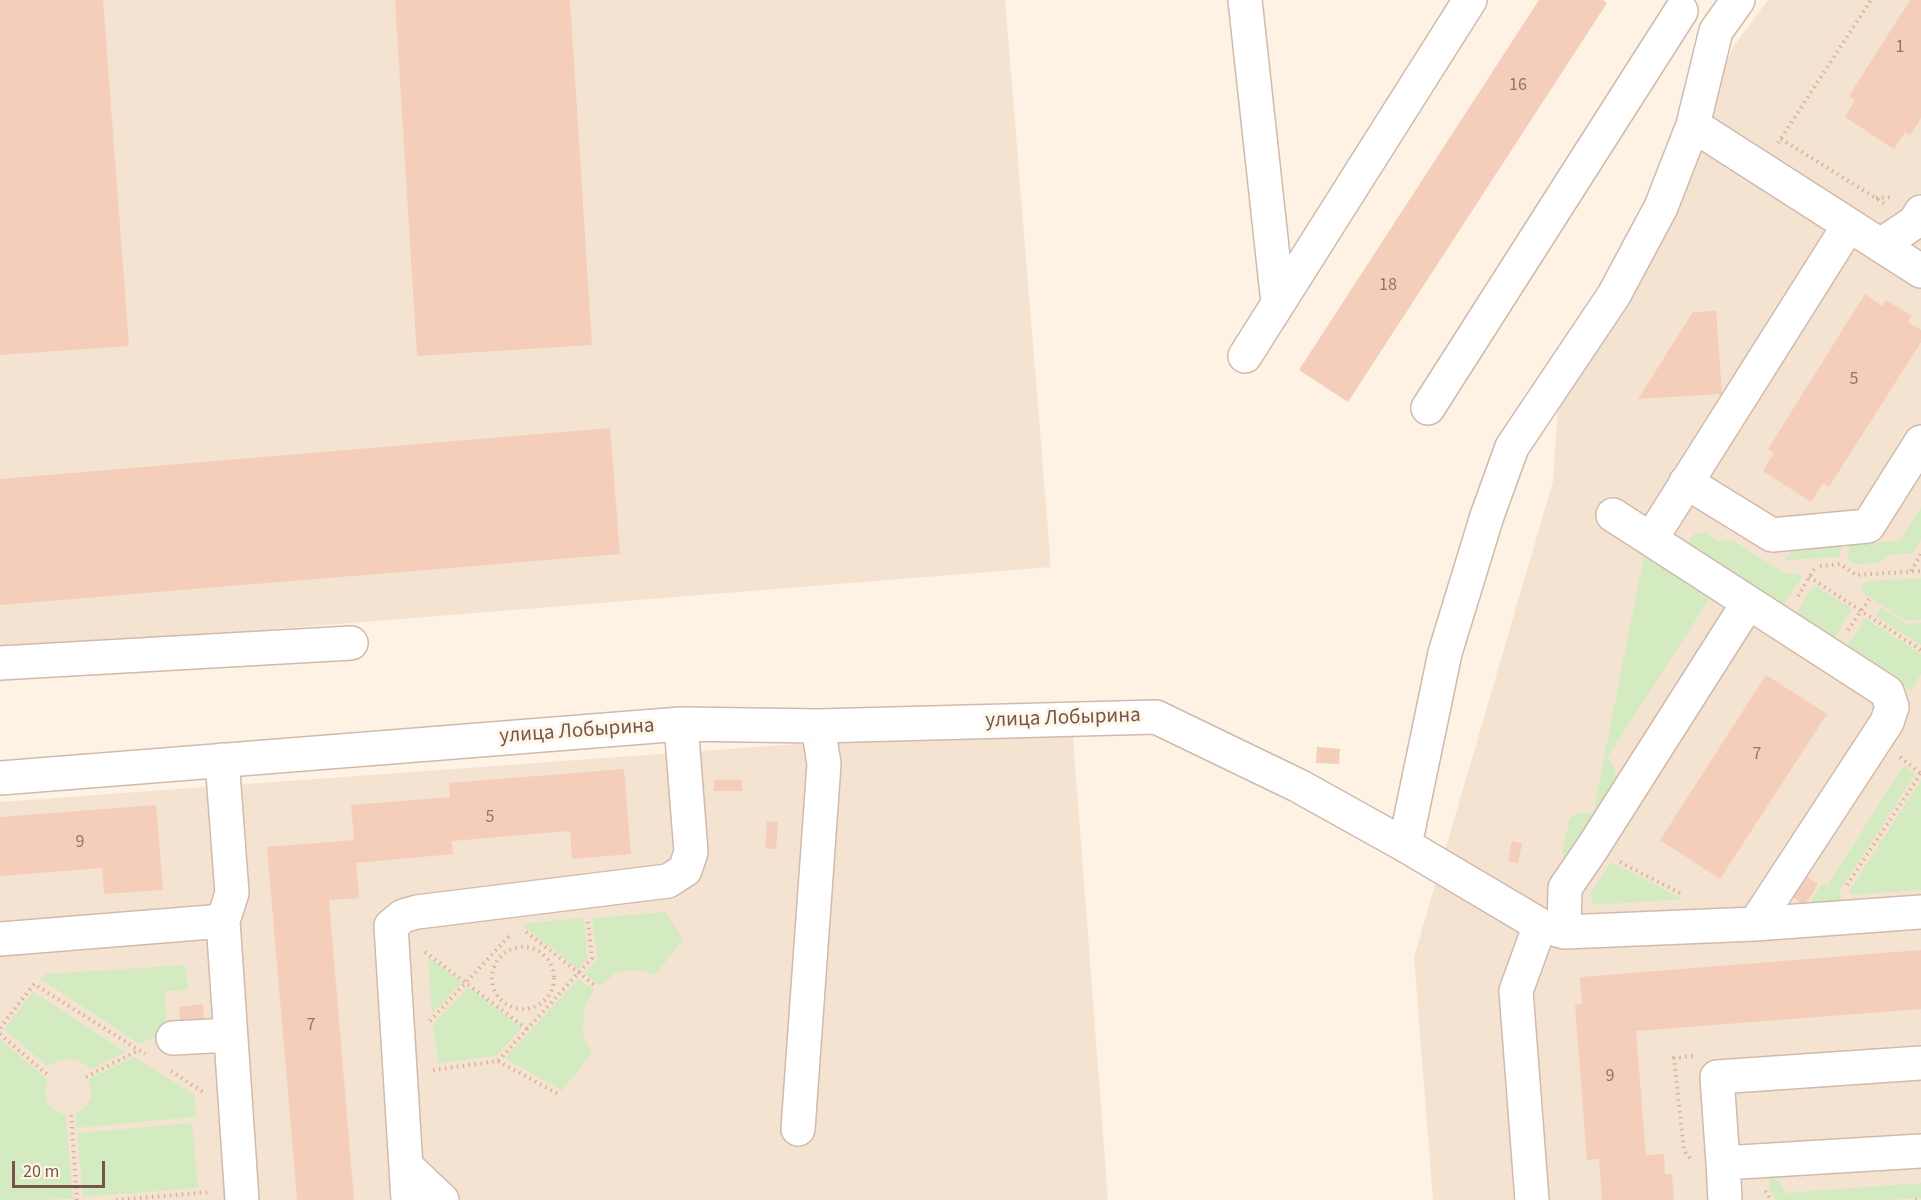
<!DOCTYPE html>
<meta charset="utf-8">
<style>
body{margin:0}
#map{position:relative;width:1921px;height:1200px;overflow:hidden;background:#fdf2e3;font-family:"Source Sans 3",sans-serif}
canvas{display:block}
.scale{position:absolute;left:12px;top:1161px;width:93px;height:27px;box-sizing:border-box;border:3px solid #765648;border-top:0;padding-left:8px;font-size:18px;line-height:21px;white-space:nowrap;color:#765648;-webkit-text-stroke:4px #fff6ea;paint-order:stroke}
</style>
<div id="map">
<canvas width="1921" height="1200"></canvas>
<div class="scale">20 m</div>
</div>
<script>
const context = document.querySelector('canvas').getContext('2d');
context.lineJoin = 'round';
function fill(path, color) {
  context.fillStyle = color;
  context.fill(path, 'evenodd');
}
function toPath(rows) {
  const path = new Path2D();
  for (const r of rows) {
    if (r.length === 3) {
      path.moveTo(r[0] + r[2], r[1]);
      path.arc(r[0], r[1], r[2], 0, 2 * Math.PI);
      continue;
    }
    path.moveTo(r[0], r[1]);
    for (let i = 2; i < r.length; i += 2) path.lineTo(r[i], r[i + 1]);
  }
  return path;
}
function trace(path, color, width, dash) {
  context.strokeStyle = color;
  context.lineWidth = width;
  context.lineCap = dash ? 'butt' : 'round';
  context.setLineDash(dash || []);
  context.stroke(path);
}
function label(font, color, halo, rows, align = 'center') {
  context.font = font + ' "Source Sans 3",sans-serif';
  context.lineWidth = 6;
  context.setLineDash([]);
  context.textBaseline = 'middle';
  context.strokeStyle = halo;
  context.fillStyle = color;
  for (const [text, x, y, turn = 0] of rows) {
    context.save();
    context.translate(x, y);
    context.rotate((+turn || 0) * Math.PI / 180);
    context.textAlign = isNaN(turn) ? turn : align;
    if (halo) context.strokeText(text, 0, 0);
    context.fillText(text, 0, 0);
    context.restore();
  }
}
fill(toPath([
 [0,0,1005,0,1051,567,0,651],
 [1768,0,1921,0,1921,1200,1433,1200,1414,957,1553,481,1559,390,1670,197,1733,47],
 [1072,724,1108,1200,0,1200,0,802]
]), '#f5e3d1');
fill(toPath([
 [1921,508,1921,540,1913,553,1888,555,1880,563,1856,564,1848,560,1849,544,1900,541],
 [1695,533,1706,533,1718,541,1732,540,1786,574,1796,573,1802,577,1782,607,1687,545],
 [1842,544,1840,557,1784,560,1792,550,1797,548],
 [1645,551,1712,595,1607,758,1614,766,1617,781,1569,857,1566,857,1562,854,1569,821,1571,817,1579,813,1593,813],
 [1921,578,1921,620,1906,621,1862,592,1863,584,1867,581],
 [1814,585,1852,609,1833,640,1795,615],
 [1881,607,1907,624,1921,623,1921,645,1876,616],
 [1865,618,1921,654,1921,674,1911,690,1846,648],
 [1904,765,1915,774,1840,891,1841,904,1806,909,1822,883,1827,886],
 [1921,780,1921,890,1853,895,1849,891],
 [1611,862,1683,899,1595,905,1592,903,1591,893],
 [666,912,683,940,655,975,645,971,625,971,614,974,601,986,584,973,597,960,592,918],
 [584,918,587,959,578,969,524,927,528,923],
 [428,956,462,982,432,1014],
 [185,965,188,990,165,991,167,1031,140,1044,40,979,45,974],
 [578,979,594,990,585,1006,583,1027,585,1040,592,1053,562,1091,505,1058],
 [469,987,522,1027,496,1056,438,1063,433,1024],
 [33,992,126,1052,92,1069,79,1061,73,1059,61,1060,47,1066,4,1029],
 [0,1039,48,1080,45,1091,47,1102,54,1110,66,1115,73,1199,0,1200],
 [134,1057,195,1095,196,1117,76,1128,75,1114,85,1108,91,1098,91,1088,88,1079],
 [192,1123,198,1188,83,1197,77,1133],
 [1768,1173,1780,1182,1785,1193,1921,1183,1921,1198,1884,1200,1776,1200,1770,1191]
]), '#d4ebc1');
fill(toPath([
 [0,0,103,0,129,346,0,355],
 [395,0,570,0,592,345,417,356],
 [1539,0,1603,0,1607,3,1348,402,1299,370],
 [1910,0,1921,0,1921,118,1910,135,1905,132,1894,149,1845,117,1855,100,1849,96],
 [1865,294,1882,306,1886,300,1912,316,1908,322,1921,330,1921,342,1829,487,1823,483,1811,502,1763,471,1774,453,1768,449],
 [1716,311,1722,394,1638,399,1693,312],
 [610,428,620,554,0,605,0,479],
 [1766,675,1827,714,1720,879,1660,840],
 [1317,747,1340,749,1339,764,1316,763],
 [624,769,631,854,572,859,570,831,452,841,453,854,356,863,359,898,329,900,354,1200,297,1200,267,847,354,840,351,805,450,797,449,783],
 [714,780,742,780,742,791,714,791],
 [156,805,163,890,104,894,102,868,0,876,0,817],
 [767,821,778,822,776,849,765,848],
 [1512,841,1522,843,1518,863,1508,861],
 [1799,872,1818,884,1805,905,1786,893],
 [1921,950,1921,1009,1636,1031,1646,1155,1664,1154,1665,1174,1672,1174,1674,1200,1602,1200,1599,1159,1587,1160,1575,1005,1582,1004,1580,977],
 [203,1004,205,1027,181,1029,179,1007]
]), '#f4ceba');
const minor = toPath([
 [1245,0,1278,303],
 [1693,125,1921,271],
 [1881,245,1915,222,1921,212],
 [1245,356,1470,0],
 [1428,408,1681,11],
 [1686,482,1772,535,1868,526,1921,442],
 [1613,515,1887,692,1892,707,1887,722,1755,924],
 [1651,539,1849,225],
 [0,663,351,643],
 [222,760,232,893,223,921,242,1200],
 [0,778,681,724,818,726,1156,717,1299,786,1405,845,1540,925,1564,932,1755,924,1921,912],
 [1405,845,1445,653,1487,516,1512,447,1614,295,1661,207,1693,125,1716,31,1738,0],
 [1564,932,1565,888,1593,847,1748,603],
 [0,939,223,921],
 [173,1038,230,1035],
 [798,1129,824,764,818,726],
 [1723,1163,1717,1077,1921,1063],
 [406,1166,442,1200],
 [408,1200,391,926,403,916,417,912,668,881,685,870,691,852,681,724],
 [1532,1200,1516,991,1540,925],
 [1725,1200,1723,1163,1921,1151]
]);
trace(minor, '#d1baac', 36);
trace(toPath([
 [1781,139,1884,203],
 [1778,143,1871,0],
 [1876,198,1892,197],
 [1820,566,1840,564,1856,575,1921,571],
 [1911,571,1921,554],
 [1809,577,1921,650],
 [1798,596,1816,566],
 [1848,630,1870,598],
 [1900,757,1920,773],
 [1620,862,1680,893],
 [1847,885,1921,773],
 [526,932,597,987],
 [523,978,31],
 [425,952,527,1029],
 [430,1021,511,934],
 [0,1028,34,984,145,1054],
 [0,1034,50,1077],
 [498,1061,560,1095],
 [433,1070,498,1061,592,958,588,922],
 [171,1071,203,1092],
 [86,1077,139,1050],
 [71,1115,77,1200],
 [1690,1158,1684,1151,1674,1058,1693,1056],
 [1765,1191,1771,1200],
 [116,1200,210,1192],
 [1915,1200,1921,1199]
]), '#d9b19d', 4, [1.5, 4.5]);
trace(minor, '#fff', 33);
label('18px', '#967464', null, [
 ["1",1900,48],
 ["16",1518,86],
 ["18",1388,286],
 ["5",1854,380],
 ["7",1757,755],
 ["5",490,818],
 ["9",80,843],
 ["7",311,1026],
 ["9",1610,1077]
]);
label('21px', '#765648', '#fff6ea', [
 ["улица Лобырина",1063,719,-2],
 ["улица Лобырина",577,732,-4]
]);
</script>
